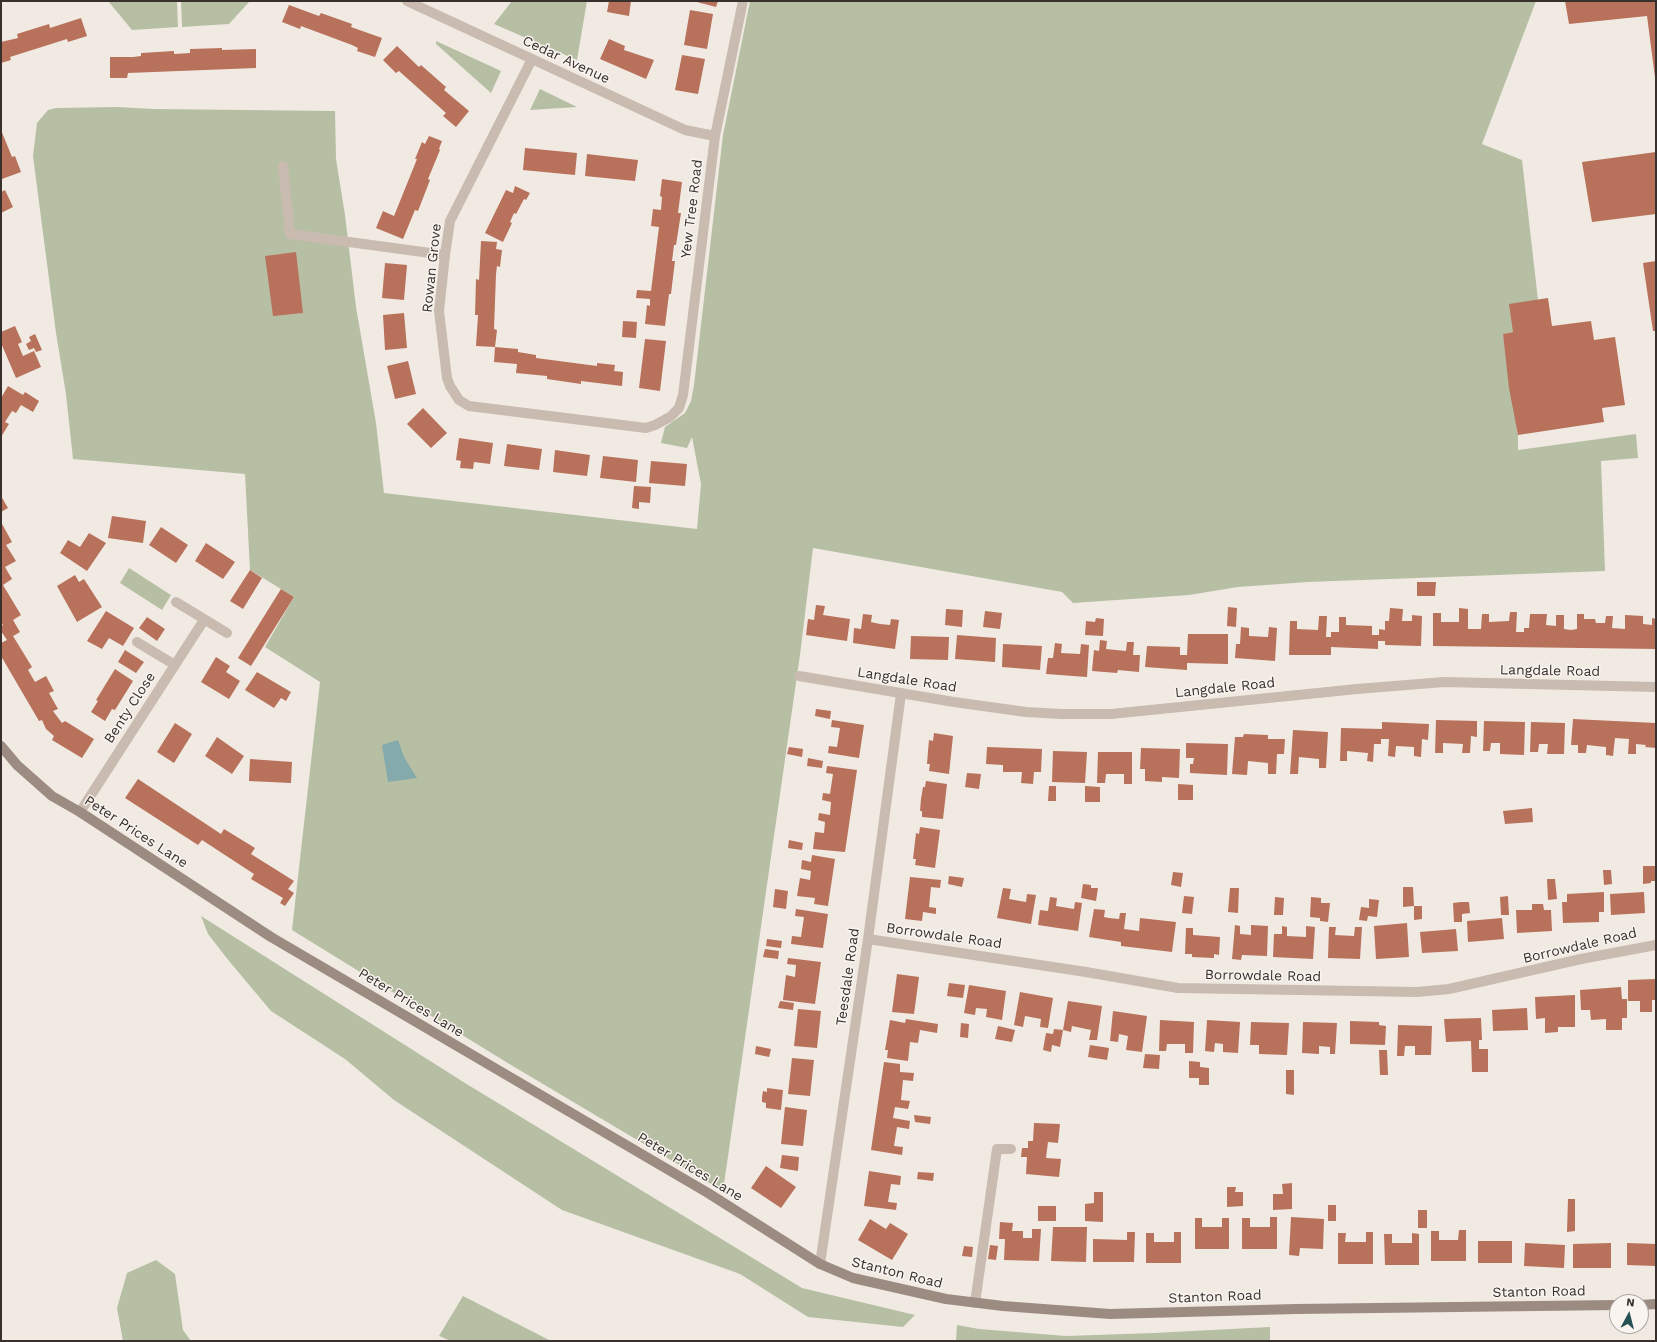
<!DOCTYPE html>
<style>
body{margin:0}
#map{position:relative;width:1657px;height:1342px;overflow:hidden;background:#f1eae3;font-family:"Work Sans",sans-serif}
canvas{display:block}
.frame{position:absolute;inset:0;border:2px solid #38302d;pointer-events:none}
.north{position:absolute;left:1609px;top:1294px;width:40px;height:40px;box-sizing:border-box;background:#f9f4ef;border:1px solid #aca6a1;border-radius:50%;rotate:7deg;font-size:11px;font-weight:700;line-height:16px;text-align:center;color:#38302d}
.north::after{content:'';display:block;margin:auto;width:14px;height:18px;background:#265256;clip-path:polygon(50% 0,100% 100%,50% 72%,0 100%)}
</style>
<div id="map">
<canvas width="1657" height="1342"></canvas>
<div class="frame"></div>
<div class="north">N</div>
</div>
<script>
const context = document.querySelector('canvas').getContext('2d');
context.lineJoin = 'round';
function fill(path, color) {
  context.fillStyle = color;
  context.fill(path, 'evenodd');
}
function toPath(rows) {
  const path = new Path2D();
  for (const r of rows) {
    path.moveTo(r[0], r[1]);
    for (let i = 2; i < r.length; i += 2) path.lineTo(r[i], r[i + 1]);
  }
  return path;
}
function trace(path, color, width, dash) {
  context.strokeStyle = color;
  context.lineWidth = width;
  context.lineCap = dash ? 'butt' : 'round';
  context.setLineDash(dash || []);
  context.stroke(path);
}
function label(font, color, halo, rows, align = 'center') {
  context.font = font + ' "Work Sans",sans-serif';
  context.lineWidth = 3;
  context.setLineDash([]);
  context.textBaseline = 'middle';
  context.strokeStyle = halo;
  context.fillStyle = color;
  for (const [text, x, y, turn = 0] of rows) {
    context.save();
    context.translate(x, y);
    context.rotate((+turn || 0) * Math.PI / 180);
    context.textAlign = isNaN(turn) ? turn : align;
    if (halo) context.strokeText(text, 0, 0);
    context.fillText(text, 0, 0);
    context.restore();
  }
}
fill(toPath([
 [108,1,177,1,178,27,132,30],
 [181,1,250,1,229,24,182,27],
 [512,1,587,1,577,60,494,24],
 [750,1,1536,1,1482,144,1522,160,1538,300,1513,332,1503,334,1518,435,1518,450,1636,434,1638,458,1601,461,1605,571,1308,582,1238,587,1189,595,1073,603,1062,592,1051,590,813,548,800,655,723,1191,506,1062,292,930,320,682,265,647,294,597,250,570,245,474,73,459,66,394,56,333,33,156,37,123,48,110,56,108,117,107,154,109,335,111,336,159,345,215,356,307,376,423,384,493,697,529,701,484,692,437,687,448,661,443,665,427,685,413,691,401,694,385,723,135],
 [436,41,501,71,491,93,436,44],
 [540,89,577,107,530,110],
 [129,568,171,595,162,610,120,583],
 [201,916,465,1083,802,1288,915,1315,903,1327,808,1317,740,1274,562,1210,394,1100,345,1059,271,1011,229,961,208,934],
 [156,1260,175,1274,183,1330,191,1341,123,1341,117,1308,127,1273],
 [463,1296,551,1341,451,1341,439,1336],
 [957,1325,979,1329,1066,1336,1154,1333,1270,1327,1270,1341,956,1341]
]), '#b6bfa4');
fill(toPath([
 [398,740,404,757,417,778,388,782,382,745]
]), '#85aaab');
fill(toPath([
 [609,1,631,1,629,16,607,12],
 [693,1,718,1,716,7],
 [1565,1,1656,1,1656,85,1647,16,1569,24],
 [289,5,319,16,321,13,352,24,351,27,382,38,375,57,357,51,358,48,352,45,301,26,300,29,282,22],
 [690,10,713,14,707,49,684,45],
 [81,18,87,36,68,42,67,39,10,57,11,60,1,63,1,42,18,38,17,34,49,24,50,28],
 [609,39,625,46,624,50,654,60,646,79,600,59],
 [397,46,419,67,421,65,446,87,444,90,469,111,456,127,443,116,446,113,399,71,396,73,383,60],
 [222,48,222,50,256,49,256,68,128,73,127,78,110,78,110,57,133,57,141,56,141,53,174,51,174,54,190,53,190,49],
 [682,55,705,59,698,94,675,90],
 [1,130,12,157,15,156,21,172,2,179,1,175],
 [429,136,442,141,439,149,440,150,428,179,430,180,418,211,415,210,403,239,376,228,383,211,394,216,417,159,415,159,422,142,425,144],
 [525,148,577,153,575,175,523,170],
 [1656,152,1656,214,1592,222,1582,162],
 [587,154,638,160,635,181,585,176],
 [662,179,682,182,678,213,681,213,676,245,674,245,672,261,675,261,673,277,671,294,669,294,665,326,645,324,647,305,650,306,650,299,636,298,637,290,651,291,659,227,651,226,653,209,661,210,662,197,660,196],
 [515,186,530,193,526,200,524,199,516,214,514,213,510,222,512,223,503,242,485,233,506,190,513,193],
 [5,190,13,207,1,213,1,192],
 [481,241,497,242,496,249,502,250,500,267,497,266,496,274,494,329,497,330,495,347,476,346,478,315,475,315,476,279,479,280],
 [296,252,303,313,273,316,265,256],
 [1656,261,1656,331,1653,331,1643,263],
 [385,263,407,265,404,300,382,298],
 [1548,298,1552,326,1591,321,1594,340,1615,337,1625,405,1602,408,1604,422,1518,435,1509,388,1503,334,1513,332,1509,304],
 [404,313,407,348,385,350,383,315],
 [623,321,637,322,636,338,622,337],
 [15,326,22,342,18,344,23,356,34,351,41,367,16,378,1,343,1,332],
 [35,334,42,350,36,352,34,348,29,350,26,344,31,341,29,337],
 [645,339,666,341,660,391,639,388],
 [495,347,518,349,518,352,536,355,536,358,597,366,597,363,615,365,614,371,623,372,622,386,581,381,581,384,547,379,547,376,516,373,517,364,494,362],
 [408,361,416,394,395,399,387,366],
 [8,386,23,395,25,392,39,401,33,412,21,405,16,413,12,411,5,422,9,424,1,437,1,398],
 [423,408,447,433,431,448,407,424],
 [459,438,493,443,490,464,474,462,473,469,460,468,461,461,456,460],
 [507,444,542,449,539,470,504,466],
 [555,450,590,455,587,476,553,472],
 [603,456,638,460,636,482,600,478],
 [651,461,687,464,685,486,649,483],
 [634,486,651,487,650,503,639,502,639,509,632,508],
 [1,496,8,508,1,512],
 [112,516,146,521,143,543,108,538],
 [1,522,12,542,6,545,16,561,5,567,12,579,3,585,21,615,13,620,20,632,13,636,32,667,28,670,35,682,46,676,54,691,49,693,58,709,53,711,62,723,65,721,94,739,82,758,52,740,54,736,46,729,42,720,39,721,1,656,1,643,7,640,1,631,1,627,3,625,1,622],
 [161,527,188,545,176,563,149,545],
 [89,533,106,543,87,571,60,553,68,540,80,547],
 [206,543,235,562,223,579,195,561],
 [250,570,262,578,243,609,230,601],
 [75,575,79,582,84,579,102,607,77,622,57,586],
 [1417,582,1436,582,1435,596,1417,596],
 [281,589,294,597,251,666,238,658],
 [816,605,825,606,823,615,850,619,847,641,806,635,808,619,814,620],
 [1228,607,1237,608,1236,627,1227,626],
 [1390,608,1403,609,1402,621,1412,621,1412,615,1422,616,1421,646,1385,645,1385,641,1378,641,1378,649,1331,647,1331,655,1289,655,1290,621,1297,621,1297,629,1318,630,1319,616,1327,616,1326,637,1331,637,1331,632,1339,632,1339,617,1346,617,1346,625,1372,626,1372,635,1379,635,1379,629,1385,630,1385,621,1389,621],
 [1459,608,1468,609,1468,629,1481,629,1482,614,1489,614,1489,622,1509,621,1510,612,1517,612,1516,632,1524,632,1524,628,1529,628,1530,614,1547,614,1546,625,1556,626,1556,615,1564,615,1564,629,1571,630,1577,629,1577,614,1584,614,1584,619,1595,619,1596,623,1605,623,1606,616,1613,616,1612,628,1625,629,1625,615,1643,616,1643,624,1652,625,1652,618,1656,619,1656,649,1433,646,1433,613,1441,613,1441,622,1459,622],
 [946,609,963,610,962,627,945,625],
 [106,611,134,628,123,646,109,638,102,649,87,641],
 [985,611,1002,613,1000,629,983,627],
 [863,614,872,615,871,622,880,624,890,625,891,619,899,620,895,649,853,643,854,628,861,629],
 [147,617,165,629,157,641,139,628],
 [1096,618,1104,619,1103,636,1085,635,1086,621,1095,622],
 [1241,627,1249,628,1249,636,1268,637,1269,627,1277,628,1275,661,1235,658,1236,644,1240,644],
 [1188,634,1228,634,1228,664,1187,663,1187,670,1145,667,1147,646,1180,647,1180,655,1187,655],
 [957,635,996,638,995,662,955,659],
 [911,636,949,637,948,660,910,659],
 [1100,640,1107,641,1106,649,1126,651,1127,642,1134,642,1133,655,1140,655,1139,672,1118,670,1117,673,1092,671,1094,650,1099,651],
 [1055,643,1062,644,1061,653,1080,654,1081,644,1089,645,1087,677,1046,674,1048,658,1053,658],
 [1003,644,1042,646,1040,670,1002,667],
 [125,650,144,662,136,673,118,662],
 [216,657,230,666,226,672,240,681,229,699,201,682],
 [115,669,133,681,115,710,112,709,105,721,91,712,98,701,96,700],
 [257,672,291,692,286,701,281,698,274,708,245,690],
 [816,709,831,711,830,719,815,716],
 [1573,719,1656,723,1656,748,1645,747,1646,745,1636,744,1636,754,1628,754,1629,739,1615,738,1613,756,1606,755,1606,747,1596,746,1587,745,1586,753,1578,753,1578,745,1571,745],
 [832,720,864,725,859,758,828,753,829,746,837,747,840,728,831,727],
 [1436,720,1477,721,1477,737,1471,736,1470,753,1462,753,1463,744,1443,743,1443,753,1435,753],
 [1484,721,1525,722,1524,755,1500,754,1500,743,1491,743,1490,751,1483,751],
 [1382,722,1429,724,1428,740,1422,739,1421,757,1414,756,1414,747,1396,746,1395,757,1388,756,1389,739,1381,739,1381,744,1374,744,1373,762,1367,761,1368,753,1357,752,1347,751,1347,761,1340,761,1341,728,1382,729],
 [1531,722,1565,723,1564,754,1547,754,1548,744,1539,744,1538,752,1530,752],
 [175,723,192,734,174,763,157,752],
 [1293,730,1328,732,1326,768,1319,768,1319,759,1299,757,1298,774,1290,774],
 [934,733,953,736,949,774,929,771,930,764,927,764,928,751,929,740,933,741],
 [1244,734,1268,735,1268,739,1285,739,1284,754,1277,754,1276,774,1268,774,1268,763,1248,761,1247,775,1232,774,1235,737,1243,737],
 [217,737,244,756,232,774,205,756],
 [1186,743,1228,744,1227,775,1190,773,1190,764,1193,764,1194,758,1186,758],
 [789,747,803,749,802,757,787,754],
 [987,747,1042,749,1041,772,1034,772,1033,784,1021,783,1022,772,1003,772,1003,765,986,764],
 [1141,748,1180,749,1179,778,1162,777,1162,782,1145,781,1145,769,1140,769],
 [1053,751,1087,752,1085,783,1052,782],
 [1098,752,1132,752,1132,784,1124,784,1124,774,1106,774,1105,783,1097,783],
 [808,758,823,761,822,768,807,766],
 [250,759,292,762,291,783,249,781],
 [827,766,857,770,845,852,813,849,815,832,824,833,825,822,818,820,819,813,830,815,831,802,822,800,823,793,830,794,833,774,826,773],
 [967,773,981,774,979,789,965,787],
 [138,779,221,834,224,829,255,848,251,854,294,881,288,889,294,893,285,906,280,903,283,898,251,879,254,874,202,840,198,845,125,798],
 [926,781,947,784,943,819,922,817,922,811,920,811,921,799,923,787,925,787],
 [1178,784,1193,785,1193,800,1178,800],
 [1049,786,1056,786,1056,801,1048,801],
 [1085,786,1100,787,1100,802,1085,802],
 [1532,808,1533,822,1505,824,1503,811],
 [920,827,940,830,935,868,915,865,916,859,913,859,916,833,919,834],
 [789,840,803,843,802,850,788,848],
 [812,855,835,859,828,906,814,904,815,898,797,896,800,878,810,880,811,871,801,869,802,860,811,862],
 [1643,866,1656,866,1656,881,1651,881,1651,883,1643,884],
 [1603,870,1611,870,1612,884,1604,885],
 [1173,872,1183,873,1181,887,1171,885],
 [949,876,964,878,962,887,948,884],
 [910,877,941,880,940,888,931,887,929,907,936,908,936,914,923,912,922,921,905,919],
 [1547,879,1555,879,1557,899,1548,900],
 [1083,884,1091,885,1091,888,1098,888,1096,901,1081,898],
 [1403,887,1413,887,1414,906,1403,907],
 [1003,888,1011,889,1009,899,1026,902,1027,894,1036,895,1031,924,997,918],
 [1230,888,1239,888,1238,913,1228,912],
 [775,889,788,891,786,909,773,907],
 [1604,892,1604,912,1599,912,1599,922,1563,923,1562,902,1567,902,1567,894],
 [1644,892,1645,913,1611,915,1610,894],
 [1184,896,1194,897,1192,914,1182,913],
 [1508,896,1509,915,1501,915,1500,897],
 [1050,897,1057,898,1056,906,1074,909,1075,902,1082,903,1078,931,1038,925,1040,910,1048,911],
 [1275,897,1284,898,1283,915,1274,915],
 [1311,897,1321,898,1321,903,1330,903,1328,922,1320,921,1320,918,1310,917],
 [1369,899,1379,900,1377,917,1368,916,1367,921,1359,920,1361,907,1369,908],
 [1461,902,1469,902,1470,913,1462,914,1462,922,1454,922,1453,903],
 [1532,904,1543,904,1544,910,1551,910,1552,931,1517,933,1516,910,1532,910],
 [1414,906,1422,906,1422,919,1414,920],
 [796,909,828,914,823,948,791,944,792,936,801,937,804,917,795,916],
 [1094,909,1105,910,1104,917,1109,918,1119,919,1120,913,1126,913,1124,929,1139,931,1140,918,1176,922,1172,952,1121,946,1121,942,1089,937],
 [1502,918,1504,939,1468,942,1467,921],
 [1407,923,1409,957,1376,959,1374,926],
 [1235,925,1240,926,1240,934,1251,935,1251,925,1268,926,1267,956,1242,955,1241,960,1232,959],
 [1282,926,1287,927,1287,936,1306,937,1306,926,1315,927,1313,959,1273,957,1274,934,1282,934],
 [1329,927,1336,927,1335,935,1354,936,1355,927,1362,927,1360,959,1328,958],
 [1186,928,1193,928,1193,935,1220,937,1219,955,1214,954,1214,958,1192,957,1192,954,1185,954],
 [1456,929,1458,951,1422,953,1420,932],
 [767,939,782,941,781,948,766,946],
 [765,949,779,951,778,959,763,957],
 [788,958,821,962,815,1004,783,1000,786,975,795,977,796,965,787,964],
 [897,974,919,977,914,1014,892,1012],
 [1656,979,1656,1000,1652,1000,1652,1012,1640,1012,1640,1001,1628,1001,1628,980],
 [949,983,965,985,963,998,947,996],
 [969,985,1006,991,1002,1020,986,1017,987,1009,976,1008,975,1015,964,1013],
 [1621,987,1622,999,1627,999,1627,1018,1622,1018,1622,1030,1606,1030,1606,1019,1591,1020,1590,1010,1581,1010,1580,990],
 [1020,992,1053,998,1048,1028,1040,1027,1041,1019,1025,1016,1023,1027,1014,1025],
 [1575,995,1575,1027,1558,1027,1558,1032,1545,1033,1545,1018,1536,1019,1535,997],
 [780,1001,794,1003,793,1010,778,1008],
 [1068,1001,1102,1006,1097,1040,1089,1040,1091,1030,1072,1026,1071,1032,1063,1030,1060,1047,1052,1045,1051,1052,1043,1050,1046,1033,1053,1034,1054,1029,1063,1030],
 [1527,1008,1528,1030,1493,1031,1492,1010],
 [798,1009,821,1011,817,1048,794,1046],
 [1113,1011,1147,1016,1142,1052,1126,1050,1128,1036,1119,1034,1118,1042,1110,1041],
 [1481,1018,1482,1040,1479,1040,1479,1049,1488,1049,1488,1072,1472,1072,1471,1041,1446,1042,1444,1019],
 [906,1019,938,1024,937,1033,920,1030,918,1043,910,1042,908,1061,887,1058,888,1050,885,1050,890,1020,905,1023],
 [1160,1020,1194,1022,1193,1053,1185,1053,1185,1044,1167,1044,1166,1051,1159,1051],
 [1207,1020,1240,1022,1238,1053,1223,1052,1223,1044,1215,1043,1214,1052,1205,1051],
 [1350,1021,1379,1022,1379,1025,1386,1026,1385,1045,1350,1044],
 [1251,1022,1289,1023,1287,1055,1259,1054,1259,1045,1250,1045],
 [1303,1022,1337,1023,1335,1054,1330,1054,1330,1047,1319,1046,1319,1054,1302,1053],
 [961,1023,969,1024,968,1038,960,1037],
 [1398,1025,1432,1026,1431,1055,1415,1055,1415,1046,1405,1046,1404,1056,1397,1056],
 [998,1026,1015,1030,1012,1042,995,1039],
 [1090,1045,1109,1048,1107,1060,1088,1057],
 [756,1046,771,1049,769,1057,755,1054],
 [1379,1050,1387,1050,1388,1075,1380,1075],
 [1145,1054,1160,1055,1159,1069,1143,1068],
 [792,1058,814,1060,810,1096,788,1094],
 [1189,1061,1200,1062,1200,1067,1209,1068,1209,1085,1199,1085,1199,1078,1189,1078],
 [884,1062,900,1064,900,1072,914,1073,913,1081,903,1080,901,1100,910,1101,908,1109,895,1107,893,1118,910,1121,909,1129,897,1127,894,1146,903,1147,902,1155,871,1150],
 [1286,1070,1294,1070,1294,1095,1286,1094],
 [767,1088,783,1090,781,1110,766,1108,766,1103,762,1102,762,1097,763,1091,767,1092],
 [785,1107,807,1110,803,1146,781,1144],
 [914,1115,931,1117,930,1124,915,1122],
 [1034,1123,1060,1124,1058,1143,1048,1142,1046,1158,1061,1159,1059,1177,1026,1174,1027,1157,1021,1157,1022,1148,1028,1148,1028,1141,1033,1141],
 [782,1155,799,1157,798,1171,780,1168],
 [766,1166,796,1187,781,1208,751,1188],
 [869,1171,901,1176,900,1185,891,1184,888,1202,897,1203,896,1210,864,1206],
 [918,1172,934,1173,933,1181,917,1179],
 [1292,1183,1292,1209,1273,1210,1273,1194,1283,1194,1282,1184],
 [1227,1187,1236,1187,1235,1192,1243,1192,1243,1206,1227,1207],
 [1094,1192,1103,1192,1103,1222,1085,1221,1085,1204,1094,1203],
 [1568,1199,1575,1199,1575,1231,1567,1232],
 [1328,1205,1336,1205,1336,1221,1328,1221],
 [1038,1206,1056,1206,1056,1221,1038,1221],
 [1418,1210,1427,1210,1427,1228,1418,1228],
 [1270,1217,1277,1217,1277,1249,1242,1249,1242,1218,1250,1218,1250,1227,1270,1227],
 [1291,1217,1324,1219,1323,1249,1300,1248,1299,1256,1289,1255],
 [1195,1218,1202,1218,1202,1227,1222,1227,1222,1218,1229,1218,1229,1249,1195,1249],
 [870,1219,886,1229,890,1223,908,1234,892,1260,858,1240],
 [1000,1222,1013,1223,1012,1231,1023,1231,1023,1238,1032,1238,1032,1229,1041,1229,1039,1261,1004,1260,1005,1239,999,1239],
 [1053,1227,1087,1227,1086,1262,1051,1261],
 [1459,1230,1466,1230,1466,1261,1431,1261,1431,1231,1439,1231,1439,1240,1458,1240],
 [1127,1232,1135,1232,1134,1262,1093,1262,1093,1239,1127,1240],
 [1174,1232,1181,1232,1181,1263,1146,1263,1146,1233,1154,1233,1154,1242,1174,1242],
 [1366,1232,1373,1232,1373,1264,1338,1264,1338,1233,1346,1233,1345,1242,1366,1242],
 [1412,1233,1419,1234,1419,1265,1385,1265,1384,1234,1392,1234,1392,1243,1412,1243],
 [1478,1241,1512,1241,1512,1263,1478,1263],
 [1525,1243,1565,1245,1564,1268,1524,1266],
 [1611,1243,1611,1268,1573,1268,1573,1244],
 [1627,1243,1656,1244,1656,1266,1627,1265],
 [990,1245,998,1246,996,1260,988,1259],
 [964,1246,973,1247,972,1257,962,1256]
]), '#b8715a');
trace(toPath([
 [283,166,290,234,445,255],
 [137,642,175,665],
 [975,1303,997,1149,1011,1149]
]), '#c9bbaf', 10);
trace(toPath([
 [407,1,685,130,715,136],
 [532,59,450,221,445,255,439,311,447,378,450,386,459,400,469,406,646,428,655,425,670,417,679,408,683,395,715,136,743,1],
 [176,602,227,633],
 [799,676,954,702,1026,712,1061,714,1111,714,1357,689,1444,682,1656,687],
 [80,812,204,620],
 [868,939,1086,972,1178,988,1417,992,1449,989,1581,959,1656,945],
 [820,1264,868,939,901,694]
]), '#c9bbaf', 10);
trace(toPath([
 [1,746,17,765,52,796,80,812,271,937,708,1193,820,1264,853,1278,946,1299,1003,1306,1110,1314,1296,1309,1617,1305],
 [1641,1305,1656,1304]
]), '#9c8b81', 10);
label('14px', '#38302d', '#f9f4ef', [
 ["Cedar Avenue",566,60,25],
 ["Yew Tree Road",692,209,-83],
 ["Rowan Grove",432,268,-84],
 ["Langdale Road",1550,671,1],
 ["Langdale Road",907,680,9],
 ["Langdale Road",1225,688,-6],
 ["Benty Close",130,708,-57],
 ["Peter Prices Lane",136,832,33],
 ["Borrowdale Road",944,936,8],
 ["Borrowdale Road",1580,946,-13],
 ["Borrowdale Road",1263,976,1],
 ["Teesdale Road",848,977,-82],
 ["Peter Prices Lane",411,1003,31],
 ["Peter Prices Lane",690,1167,31],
 ["Stanton Road",897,1273,14],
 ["Stanton Road",1539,1292,-1],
 ["Stanton Road",1215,1297,-2]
]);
</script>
